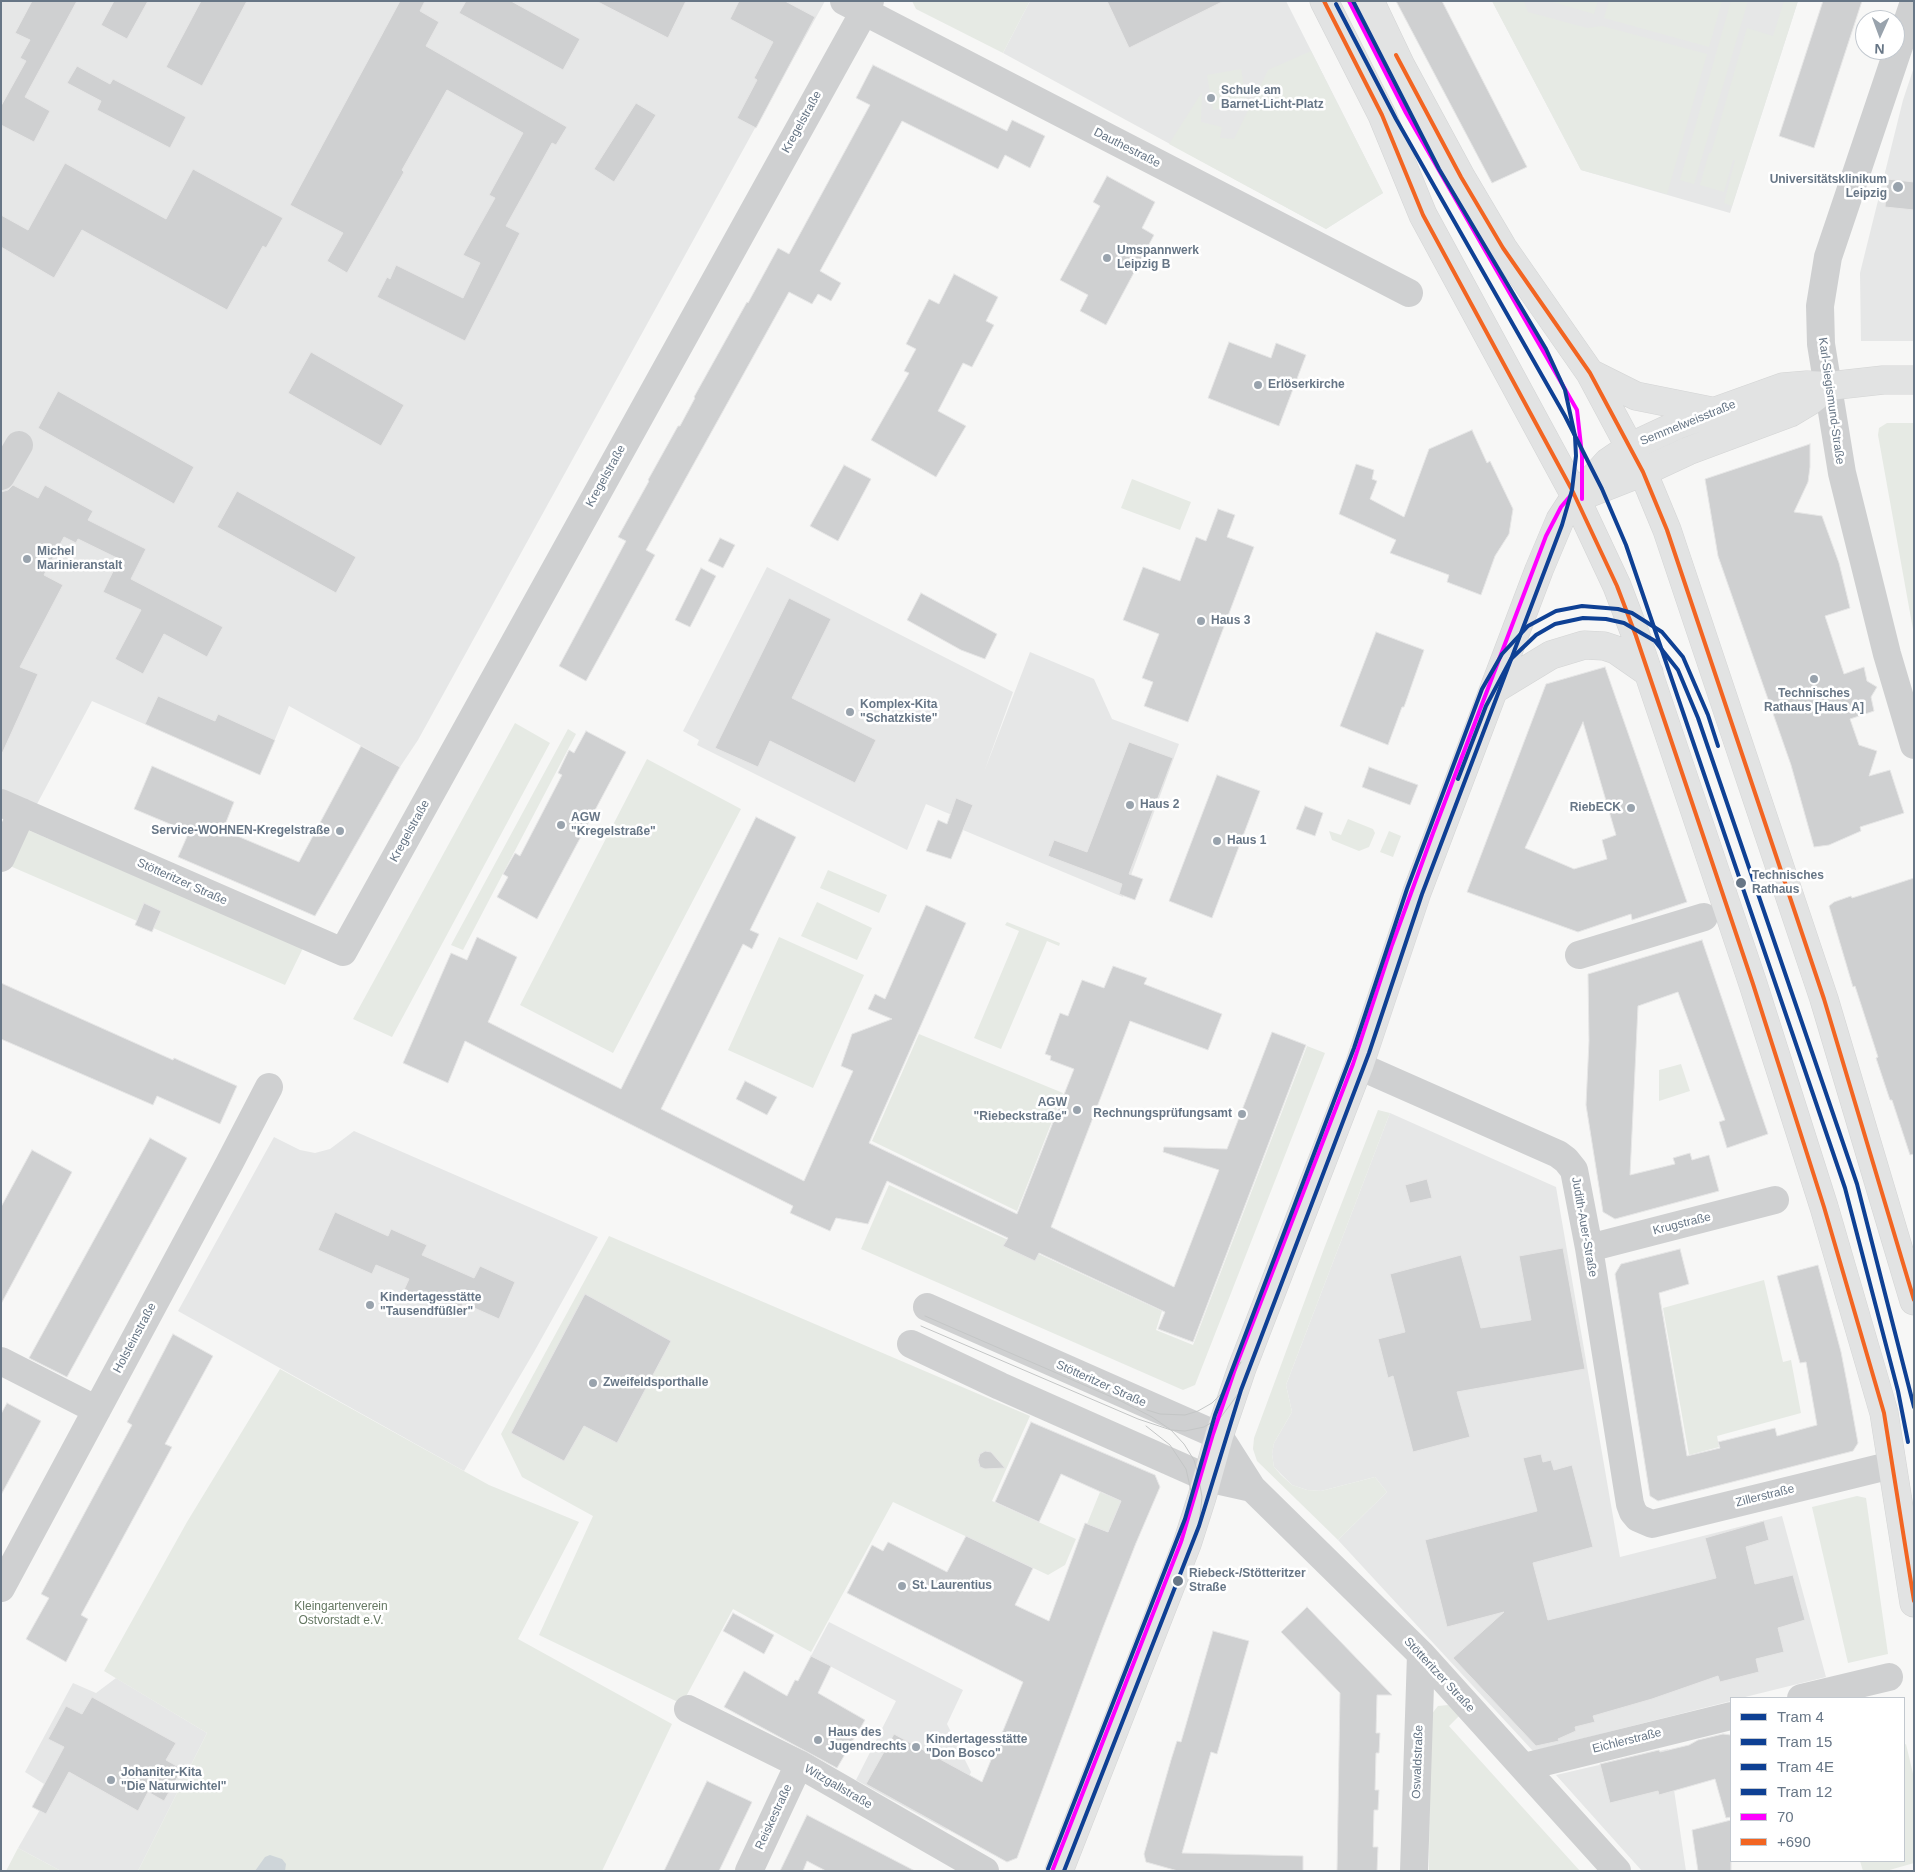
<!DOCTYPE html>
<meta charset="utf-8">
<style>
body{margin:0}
#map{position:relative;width:1915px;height:1872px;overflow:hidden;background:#f7f7f6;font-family:Arial,sans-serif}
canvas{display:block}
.frame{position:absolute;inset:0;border:2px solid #677686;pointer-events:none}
.legend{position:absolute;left:1730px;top:1697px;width:175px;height:165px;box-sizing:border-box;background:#fff;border:1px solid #c2c8cf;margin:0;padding:6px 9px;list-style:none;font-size:15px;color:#677686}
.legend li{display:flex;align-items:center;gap:10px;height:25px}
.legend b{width:25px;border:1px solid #c2c8cf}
.north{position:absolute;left:1855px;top:10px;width:50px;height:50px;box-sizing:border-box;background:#fff;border:1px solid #c2c8cf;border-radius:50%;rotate:182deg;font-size:14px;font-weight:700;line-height:20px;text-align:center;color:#677686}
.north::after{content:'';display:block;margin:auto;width:18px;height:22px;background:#99a3ad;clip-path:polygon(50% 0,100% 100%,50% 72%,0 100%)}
</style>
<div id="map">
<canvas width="1915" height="1872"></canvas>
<div class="frame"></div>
<ul class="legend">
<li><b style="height:6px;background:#0e4094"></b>Tram 4</li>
<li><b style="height:6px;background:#0e4094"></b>Tram 15</li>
<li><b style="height:6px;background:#0e4094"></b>Tram 4E</li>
<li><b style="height:6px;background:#0e4094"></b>Tram 12</li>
<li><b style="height:6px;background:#f0f"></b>70</li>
<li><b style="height:6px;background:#f26522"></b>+690</li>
</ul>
<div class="north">N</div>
</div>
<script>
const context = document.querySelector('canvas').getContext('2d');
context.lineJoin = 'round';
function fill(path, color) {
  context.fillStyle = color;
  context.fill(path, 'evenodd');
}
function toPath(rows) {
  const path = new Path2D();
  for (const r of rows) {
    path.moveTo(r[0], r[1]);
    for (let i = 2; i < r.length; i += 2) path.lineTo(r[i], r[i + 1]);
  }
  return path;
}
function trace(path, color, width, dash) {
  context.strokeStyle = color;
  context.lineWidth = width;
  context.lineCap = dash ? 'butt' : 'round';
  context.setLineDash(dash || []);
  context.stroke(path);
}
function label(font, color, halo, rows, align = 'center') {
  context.font = font + ' Arial,sans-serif';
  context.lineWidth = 5;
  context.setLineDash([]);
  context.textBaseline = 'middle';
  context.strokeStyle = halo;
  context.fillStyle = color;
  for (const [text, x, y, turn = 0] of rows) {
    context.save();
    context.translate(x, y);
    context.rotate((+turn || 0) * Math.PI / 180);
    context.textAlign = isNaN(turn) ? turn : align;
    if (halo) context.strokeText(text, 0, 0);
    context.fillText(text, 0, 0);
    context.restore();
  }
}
fill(toPath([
 [1,1,825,1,418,740,400,767,289,706,260,775,92,701,37,804,22,812,1,803],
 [1030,1,1286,1,1383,193,1326,229,1003,53],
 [1492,1,1798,1,1730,213,1581,170],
 [1914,67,1914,341,1861,341,1860,273,1903,100],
 [767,567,1013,692,984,772,1030,652,1094,679,1112,719,1179,744,1123,897,963,830,966,821,926,804,907,850,697,745,699,740,683,731],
 [1390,1113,1556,1187,1620,1557,1782,1516,1826,1677,1741,1698,1731,1698,1731,1701,1533,1751,1338,1540,1387,1492,1375,1477,1321,1491,1307,1490,1292,1485,1274,1467,1272,1454,1274,1443,1292,1412,1286,1385],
 [354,1131,598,1237,534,1352,464,1471,178,1311,274,1137,300,1150,315,1153,330,1149],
 [829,1622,963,1690,947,1724,971,1772,947,1830,856,1780,896,1701,811,1656],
 [116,1678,207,1733,138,1871,61,1871,18,1848,52,1789,25,1772,73,1683,96,1693],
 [1668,1749,1686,1871,1642,1871,1556,1775]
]), '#e6e7e7');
fill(toPath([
 [912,1,1030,1,1003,53,916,9],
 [1492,1,1524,1,1528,12,1587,28,1602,26,1707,54,1667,194,1581,170],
 [1549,1,1598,1,1594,14],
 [1609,1,1722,1,1709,47,1604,18],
 [1731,1,1748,1,1694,184,1680,180],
 [1784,1,1798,1,1732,206,1724,203,1735,160,1733,160,1724,192,1700,185,1709,153,1711,153,1747,28,1773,36],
 [1311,51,1383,193,1326,229,1169,144,1202,92,1201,122,1222,127,1220,138,1234,139,1268,70],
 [1241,69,1247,104,1213,110,1207,75],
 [1887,423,1914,423,1914,635,1878,435,1879,428],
 [1132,479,1191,502,1180,530,1121,508],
 [515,723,550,743,392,1037,353,1019],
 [568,729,576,734,463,950,451,945],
 [647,759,741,809,613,1053,520,1005],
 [1348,819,1373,829,1375,833,1369,847,1359,851,1332,840,1329,831,1341,835],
 [28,830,303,948,285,985,10,866],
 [1389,831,1401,836,1393,857,1380,852],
 [828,870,887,895,879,913,820,888],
 [817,902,872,928,857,960,801,936],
 [1007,922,1060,943,1059,946,1047,941,1001,1049,974,1038,1019,931,1005,925],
 [779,937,864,975,813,1088,728,1050],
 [919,1034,1063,1093,1017,1211,872,1141],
 [1307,1046,1325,1053,1195,1385,1183,1390,861,1249,889,1185,1162,1311,1156,1330,1193,1345],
 [1681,1064,1690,1091,1659,1101,1659,1070],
 [1378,1110,1390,1113,1286,1385,1292,1412,1274,1443,1272,1454,1274,1467,1281,1475,1292,1485,1307,1490,1321,1491,1375,1477,1387,1492,1338,1540,1257,1461,1253,1449,1254,1438,1325,1246],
 [609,1236,1030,1416,992,1501,1076,1539,1065,1565,1048,1575,893,1502,811,1652,733,1609,682,1704,539,1635,593,1516,522,1477,501,1434],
 [1764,1280,1783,1362,1791,1360,1801,1413,1717,1436,1719,1447,1689,1455,1663,1308],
 [280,1369,489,1485,579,1522,518,1639,672,1724,602,1871,138,1871,207,1733,104,1671,187,1522],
 [1100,1492,1121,1501,1108,1532,1087,1524],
 [1857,1496,1866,1498,1888,1654,1848,1663,1812,1507],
 [1448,1705,1456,1708,1462,1713,1449,1726,1580,1871,1429,1871,1430,1716,1438,1706],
 [1906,1744,1914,1778,1914,1863,1886,1871,1863,1871,1860,1861,1904,1861,1904,1745],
 [18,1848,61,1871,6,1871]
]), '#e6eae4');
fill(toPath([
 [270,1855,282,1859,286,1864,285,1871,255,1871,265,1857]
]), '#ced5d9');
const building = toPath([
 [32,1,77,1,25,97,50,111,34,142,1,125,1,106,26,61,20,58,30,40,15,33,32,1],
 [114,1,148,1,127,39,101,25,114,1],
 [201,1,247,1,202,86,166,67,201,1],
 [400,1,425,1,420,11,439,22,426,46,567,127,556,145,552,143,506,226,520,233,465,341,377,297,387,277,390,279,396,265,463,298,480,263,463,255,495,198,489,195,523,133,447,90,402,170,404,172,347,273,327,261,343,233,290,205,400,1],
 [466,1,511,1,580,39,563,70,459,13,466,1],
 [596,1,686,1,668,38,596,1],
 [739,1,785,1,815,17,756,128,737,118,757,80,754,78,773,42,730,19,739,1],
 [1107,1,1224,1,1129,48,1107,1],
 [1396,1,1442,1,1527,167,1492,183,1396,1],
 [1823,1,1862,1,1814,148,1779,136,1823,1],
 [873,65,1007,131,1012,120,1045,136,1030,168,1005,155,998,169,902,121,820,271,841,283,831,301,818,294,812,304,789,292,646,550,655,555,586,681,559,666,626,541,618,537,649,481,648,480,678,426,680,426,695,398,694,397,747,302,748,303,778,248,789,254,870,105,856,98,873,65],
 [77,66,110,84,113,79,186,117,170,148,97,110,101,101,67,83,77,66],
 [636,103,656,115,614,182,594,169,636,103],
 [65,163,166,219,193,169,283,218,266,248,263,246,227,310,82,230,54,278,1,247,1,215,28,230,65,163],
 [1107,176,1155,202,1142,228,1154,235,1106,325,1080,311,1088,295,1060,280,1100,206,1093,202,1107,176],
 [1887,179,1914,182,1914,210,1885,207,1887,179],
 [954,274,998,297,986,321,994,325,972,367,963,363,938,411,966,426,936,477,871,440,909,373,904,371,916,349,906,344,929,299,939,304,954,274],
 [1229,342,1271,358,1276,343,1306,355,1279,426,1208,398,1229,342],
 [311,352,404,405,381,446,288,393,311,352],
 [58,391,194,467,174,504,38,428,58,391],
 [1472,430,1487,463,1490,461,1513,509,1509,534,1495,556,1481,595,1447,582,1449,575,1390,553,1396,540,1339,514,1356,464,1374,470,1372,479,1377,481,1370,499,1404,517,1429,449,1472,430],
 [1810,444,1810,467,1808,482,1794,512,1822,516,1839,563,1850,608,1825,616,1844,674,1864,667,1867,681,1877,687,1871,697,1874,711,1850,719,1859,745,1877,751,1869,776,1890,770,1904,813,1860,827,1861,831,1829,845,1814,847,1791,765,1718,556,1705,479,1810,444],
 [844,465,871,479,838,541,810,526,844,465],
 [13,485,38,498,45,485,93,511,88,520,146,549,131,579,223,627,207,657,164,634,143,674,115,659,141,610,103,592,119,559,78,539,76,543,64,537,44,575,63,585,20,667,38,674,1,756,1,492,8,490,13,485],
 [237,491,356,557,336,593,217,527,237,491],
 [1218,509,1235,515,1227,537,1254,547,1188,722,1144,706,1153,682,1142,678,1159,634,1123,620,1143,567,1180,581,1196,537,1206,541,1218,509],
 [720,538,735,545,723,568,708,561,720,538],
 [701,568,716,576,690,627,675,620,701,568],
 [921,593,997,634,985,659,961,650,907,620,921,593],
 [789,598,831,619,792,698,876,740,855,783,770,741,758,767,715,748,789,598],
 [1376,632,1424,650,1404,707,1402,707,1388,745,1340,726,1376,632],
 [1605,667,1687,902,1632,920,1631,914,1578,932,1467,892,1546,684,1605,667],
 [1583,722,1616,835,1602,840,1607,859,1574,869,1525,848,1583,722],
 [158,696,215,721,218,714,275,740,260,775,145,724,158,696],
 [586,731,626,752,537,919,497,897,508,877,503,874,515,853,520,856,562,775,558,773,569,750,574,753,586,731],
 [1129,742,1173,758,1129,874,1143,879,1135,900,1119,894,1122,884,1048,856,1054,840,1087,852,1129,742],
 [361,746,400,767,315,916,178,857,189,832,134,809,152,766,234,802,223,830,299,862,361,746],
 [1369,767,1418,785,1410,805,1362,787,1369,767],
 [1217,775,1260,791,1212,918,1169,901,1217,775],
 [956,798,973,805,951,859,926,851,938,820,947,824,956,798],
 [1305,806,1323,813,1315,836,1296,829,1305,806],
 [756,817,796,837,750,930,759,934,752,949,743,944,661,1109,804,1181,853,1071,841,1066,852,1034,892,1019,868,1009,875,994,885,999,926,905,966,923,869,1143,1017,1214,1074,1069,1050,1060,1051,1056,1045,1054,1060,1013,1068,1016,1082,980,1104,988,1113,966,1147,978,1144,984,1222,1014,1208,1050,1130,1021,1051,1227,1174,1287,1219,1170,1163,1152,1164,1147,1227,1149,1272,1032,1306,1045,1193,1342,1158,1329,1165,1312,1039,1253,1035,1261,1003,1246,1008,1238,887,1181,868,1224,836,1218,830,1231,790,1213,793,1206,465,1041,448,1083,403,1063,451,953,467,960,477,937,517,957,488,1022,621,1089,756,817],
 [1914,878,1914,1154,1910,1155,1892,1100,1890,1100,1876,1058,1878,1057,1855,986,1853,987,1829,906,1834,902,1851,896,1852,898,1914,878],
 [144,903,161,911,152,932,135,925,144,903],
 [1702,940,1768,1134,1727,1148,1719,1122,1725,1120,1678,992,1638,1006,1630,1175,1675,1164,1673,1158,1690,1153,1692,1160,1709,1155,1719,1191,1615,1219,1603,1212,1586,1105,1589,1041,1588,974,1702,940],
 [1,983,173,1060,174,1058,237,1086,220,1124,157,1096,153,1105,1,1039,1,983],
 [745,1081,777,1097,767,1115,736,1099,745,1081],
 [150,1138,187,1158,67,1377,29,1358,150,1138],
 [32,1150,72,1172,1,1304,1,1207,32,1150],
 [1427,1179,1432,1198,1410,1203,1405,1185,1427,1179],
 [335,1212,388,1236,391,1229,427,1245,422,1255,474,1278,480,1266,515,1282,499,1319,463,1303,458,1314,404,1290,409,1279,376,1265,372,1274,318,1250,335,1212],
 [1563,1248,1585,1369,1457,1392,1470,1437,1413,1452,1393,1376,1388,1378,1378,1339,1405,1332,1390,1274,1461,1255,1481,1328,1531,1320,1519,1256,1563,1248],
 [1680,1249,1689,1284,1659,1293,1687,1456,1720,1448,1718,1442,1775,1428,1777,1436,1817,1425,1806,1362,1800,1363,1777,1276,1818,1265,1841,1352,1848,1388,1858,1443,1853,1451,1658,1501,1650,1496,1615,1274,1621,1264,1680,1249],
 [585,1294,671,1341,617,1443,584,1426,564,1461,511,1433,585,1294],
 [173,1334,213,1356,165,1444,172,1447,81,1615,88,1619,66,1662,26,1639,49,1598,41,1594,132,1425,127,1422,173,1334],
 [7,1403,41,1421,1,1495,1,1414,7,1403],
 [1031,1422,1155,1475,1160,1487,1136,1543,1102,1630,1017,1858,1007,1862,866,1784,894,1734,982,1782,1023,1682,847,1593,872,1545,883,1551,888,1542,947,1572,966,1536,1033,1568,1015,1605,1049,1621,1085,1523,1108,1532,1121,1501,1061,1474,1039,1522,995,1502,1031,1422],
 [985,1451,991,1452,1005,1468,985,1469,980,1467,978,1460,980,1454,985,1451],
 [1541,1454,1543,1462,1551,1460,1554,1470,1572,1465,1593,1547,1533,1563,1548,1620,1716,1578,1705,1538,1764,1521,1769,1540,1746,1547,1755,1584,1793,1575,1805,1620,1778,1628,1784,1652,1756,1659,1759,1672,1720,1682,1718,1676,1652,1699,1593,1716,1595,1722,1575,1727,1576,1731,1558,1739,1559,1741,1536,1746,1453,1658,1504,1612,1447,1627,1425,1540,1537,1511,1523,1458,1541,1454],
 [1307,1607,1392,1695,1377,1695,1376,1733,1380,1733,1379,1753,1376,1753,1375,1790,1379,1790,1378,1810,1374,1810,1373,1847,1378,1847,1377,1871,1337,1871,1340,1693,1281,1632,1307,1607],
 [733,1613,774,1635,764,1654,723,1631,733,1613],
 [1213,1631,1249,1641,1217,1754,1211,1752,1182,1853,1303,1856,1303,1871,1178,1871,1146,1862,1144,1854,1171,1760,1177,1741,1181,1742,1213,1631],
 [811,1656,831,1666,818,1693,865,1720,837,1768,724,1707,744,1671,787,1696,795,1680,798,1681,811,1656],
 [92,1697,176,1743,166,1760,182,1769,164,1801,148,1792,138,1811,69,1772,46,1814,32,1807,64,1747,48,1739,66,1706,82,1714,92,1697],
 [1723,1734,1731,1735,1731,1817,1726,1818,1715,1779,1659,1795,1658,1791,1610,1803,1600,1764,1659,1750,1660,1752,1689,1745,1698,1740,1723,1734],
 [707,1781,752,1802,719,1871,664,1871,707,1781],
 [807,1815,915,1871,826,1871,807,1861,803,1871,780,1871,807,1815],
 [1731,1820,1731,1871,1698,1871,1692,1830,1731,1820]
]);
fill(building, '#cfd0d1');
trace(building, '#e6e6e6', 1);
const major = toPath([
 [1324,1,1382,115,1423,215,1572,490,1617,586,1636,636,1753,984,1824,1207,1884,1413,1914,1603],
 [1370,1,1401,66,1461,177,1503,248,1590,373,1643,472,1667,530,1824,999,1914,1301],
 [1590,373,1636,396,1711,411],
 [1582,496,1643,472,1688,451,1790,413,1810,401,1829,386],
 [1495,689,1551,655,1584,645,1604,646,1616,650,1649,673],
 [1059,1871,1187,1544,1202,1497,1219,1436,1242,1368,1359,1066,1417,892,1539,570,1560,520,1571,503,1608,462,1630,447,1677,425,1783,387,1807,385,1829,386,1883,380,1914,380]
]);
trace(major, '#d3d4d4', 29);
trace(toPath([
 [844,1,1409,293],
 [1914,2,1828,257,1820,306,1821,344,1842,473,1887,654,1914,745],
 [1,476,19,445],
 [1,803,343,952,870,1],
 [1,858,22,812],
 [1579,955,1704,917],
 [1359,1066,1558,1154,1566,1160,1574,1170,1589,1248,1630,1504,1633,1512,1638,1518,1652,1524,1892,1465],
 [1589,1248,1775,1200],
 [927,1307,1219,1436,1252,1488,1421,1654,1617,1871],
 [911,1344,1000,1386,1207,1478,1252,1488],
 [1,1361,97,1410],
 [1,1588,229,1164,269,1087],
 [1801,1698,1889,1677],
 [688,1709,799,1764,985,1871],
 [1524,1767,1731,1716],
 [749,1871,799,1764],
 [1414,1871,1421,1654]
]), '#cfd0d1', 28);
trace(major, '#e2e3e3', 28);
trace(toPath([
 [925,1316,1121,1401,1152,1417,1171,1430,1184,1444,1194,1460,1198,1474,1202,1497,1199,1526],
 [921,1326,1138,1419,1171,1430,1185,1431,1204,1427,1221,1417,1241,1390],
 [1147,1410,1160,1414,1185,1415,1198,1411,1212,1403,1224,1391,1241,1362],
 [1146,1426,1170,1445,1186,1469,1191,1491,1191,1510,1183,1541]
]), '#c4c6c6', 1);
trace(toPath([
 [1349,1,1406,113,1577,410,1582,455,1582,499],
 [1053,1869,1181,1542,1213,1434,1236,1366,1353,1064,1392,945,1433,833,1546,536,1561,507,1571,495]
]), '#f0f', 4);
trace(toPath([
 [1324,1,1382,115,1423,215,1572,490,1617,586,1636,636,1753,984,1824,1207,1884,1413,1914,1601],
 [1396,55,1461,177,1503,248,1590,373,1643,472,1667,530,1824,999,1914,1300]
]), '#f26522', 4);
trace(toPath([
 [1064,1871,1199,1526,1241,1390,1369,1053,1422,894,1562,525,1572,490,1576,456,1575,436,1565,390,1546,349,1439,169,1353,1]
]), '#0e4094', 4);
trace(toPath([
 [1336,4,1396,119,1565,416,1602,489,1626,545,1845,1188,1898,1391,1908,1442]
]), '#0e4094', 4);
trace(toPath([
 [1048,1869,1185,1519,1215,1415,1354,1048,1407,889,1482,689,1502,654,1528,626,1556,611,1582,606,1618,609,1632,613,1662,632,1683,657,1708,715,1718,746]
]), '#0e4094', 4);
trace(toPath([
 [1458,779,1486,706,1511,659,1536,635,1555,624,1583,618,1606,619,1624,623,1655,641,1678,670,1698,718,1857,1184,1914,1407]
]), '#0e4094', 4);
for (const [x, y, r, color] of [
 [1211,98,5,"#99a3ad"],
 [1898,187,6,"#99a3ad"],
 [1107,258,5,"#99a3ad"],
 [1258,385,5,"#99a3ad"],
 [27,559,5,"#99a3ad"],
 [1201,621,5,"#99a3ad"],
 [1814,679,5,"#99a3ad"],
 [850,712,5,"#99a3ad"],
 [1130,805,5,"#99a3ad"],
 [1631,808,5,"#99a3ad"],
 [561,825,5,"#99a3ad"],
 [340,831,5,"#99a3ad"],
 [1217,841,5,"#99a3ad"],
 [1741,883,6,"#677686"],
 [1077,1110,5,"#99a3ad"],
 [1242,1114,5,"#99a3ad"],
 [370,1305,5,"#99a3ad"],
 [593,1383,5,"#99a3ad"],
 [1178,1581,6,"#677686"],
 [902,1586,5,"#99a3ad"],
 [818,1740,5,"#99a3ad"],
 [916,1747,5,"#99a3ad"],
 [111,1780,5,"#99a3ad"]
]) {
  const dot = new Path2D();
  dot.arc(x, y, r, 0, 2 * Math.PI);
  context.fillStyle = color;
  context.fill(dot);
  trace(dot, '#fff', 2);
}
label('bold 12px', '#677686', '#fff', [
 ["Schule am",1221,91],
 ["Barnet-Licht-Platz",1221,105],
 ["Universitätsklinikum",1887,180,"right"],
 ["Leipzig",1887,194,"right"],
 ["Umspannwerk",1117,251],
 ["Leipzig B",1117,265],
 ["Erlöserkirche",1268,385],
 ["Michel",37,552],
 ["Marinieranstalt",37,566],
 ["Haus 3",1211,621],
 ["Technisches",1814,694,"center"],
 ["Rathaus [Haus A]",1814,708,"center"],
 ["Komplex-Kita",860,705],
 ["\"Schatzkiste\"",860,719],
 ["Haus 2",1140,805],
 ["RiebECK",1621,808,"right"],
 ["AGW",571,818],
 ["\"Kregelstraße\"",571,832],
 ["Service-WOHNEN-Kregelstraße",330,831,"right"],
 ["Haus 1",1227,841],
 ["AGW",1067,1103,"right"],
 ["\"Riebeckstraße\"",1067,1117,"right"],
 ["Rechnungsprüfungsamt",1232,1114,"right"],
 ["Kindertagesstätte",380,1298],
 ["\"Tausendfüßler\"",380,1312],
 ["Zweifeldsporthalle",603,1383],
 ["St. Laurentius",912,1586],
 ["Haus des",828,1733],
 ["Jugendrechts",828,1747],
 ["Kindertagesstätte",926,1740],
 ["\"Don Bosco\"",926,1754],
 ["Johaniter-Kita",121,1773],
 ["\"Die Naturwichtel\"",121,1787]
], 'left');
label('12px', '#677686', '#fff', [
 ["Kregelstraße",802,122,-61],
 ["Dauthestraße",1127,148,27],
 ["Karl-Siegismund-Straße",1831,401,82],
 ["Semmelweisstraße",1688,423,-22],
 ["Kregelstraße",606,476,-61],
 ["Kregelstraße",410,831,-61],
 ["Stötteritzer Straße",182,882,24],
 ["Krugstraße",1682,1224,-14],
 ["Judith-Auer-Straße",1584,1227,80],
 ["Holsteinstraße",135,1338,-62],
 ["Stötteritzer Straße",1101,1384,24],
 ["Zillerstraße",1765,1496,-14],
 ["Stötteritzer Straße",1439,1675,47],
 ["Eichlerstraße",1627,1741,-14],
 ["Oswaldstraße",1418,1762,-88],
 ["Witzgallstraße",838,1787,30],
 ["Reiskestraße",774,1817,-65]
]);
label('bold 12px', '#677686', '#fff', [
 ["Technisches",1752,876],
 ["Rathaus",1752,890],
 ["Riebeck-/Stötteritzer",1189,1574],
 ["Straße",1189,1588]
], 'left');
label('12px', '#657862', '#fff', [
 ["Kleingartenverein",341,1607],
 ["Ostvorstadt e.V.",341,1621]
]);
</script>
